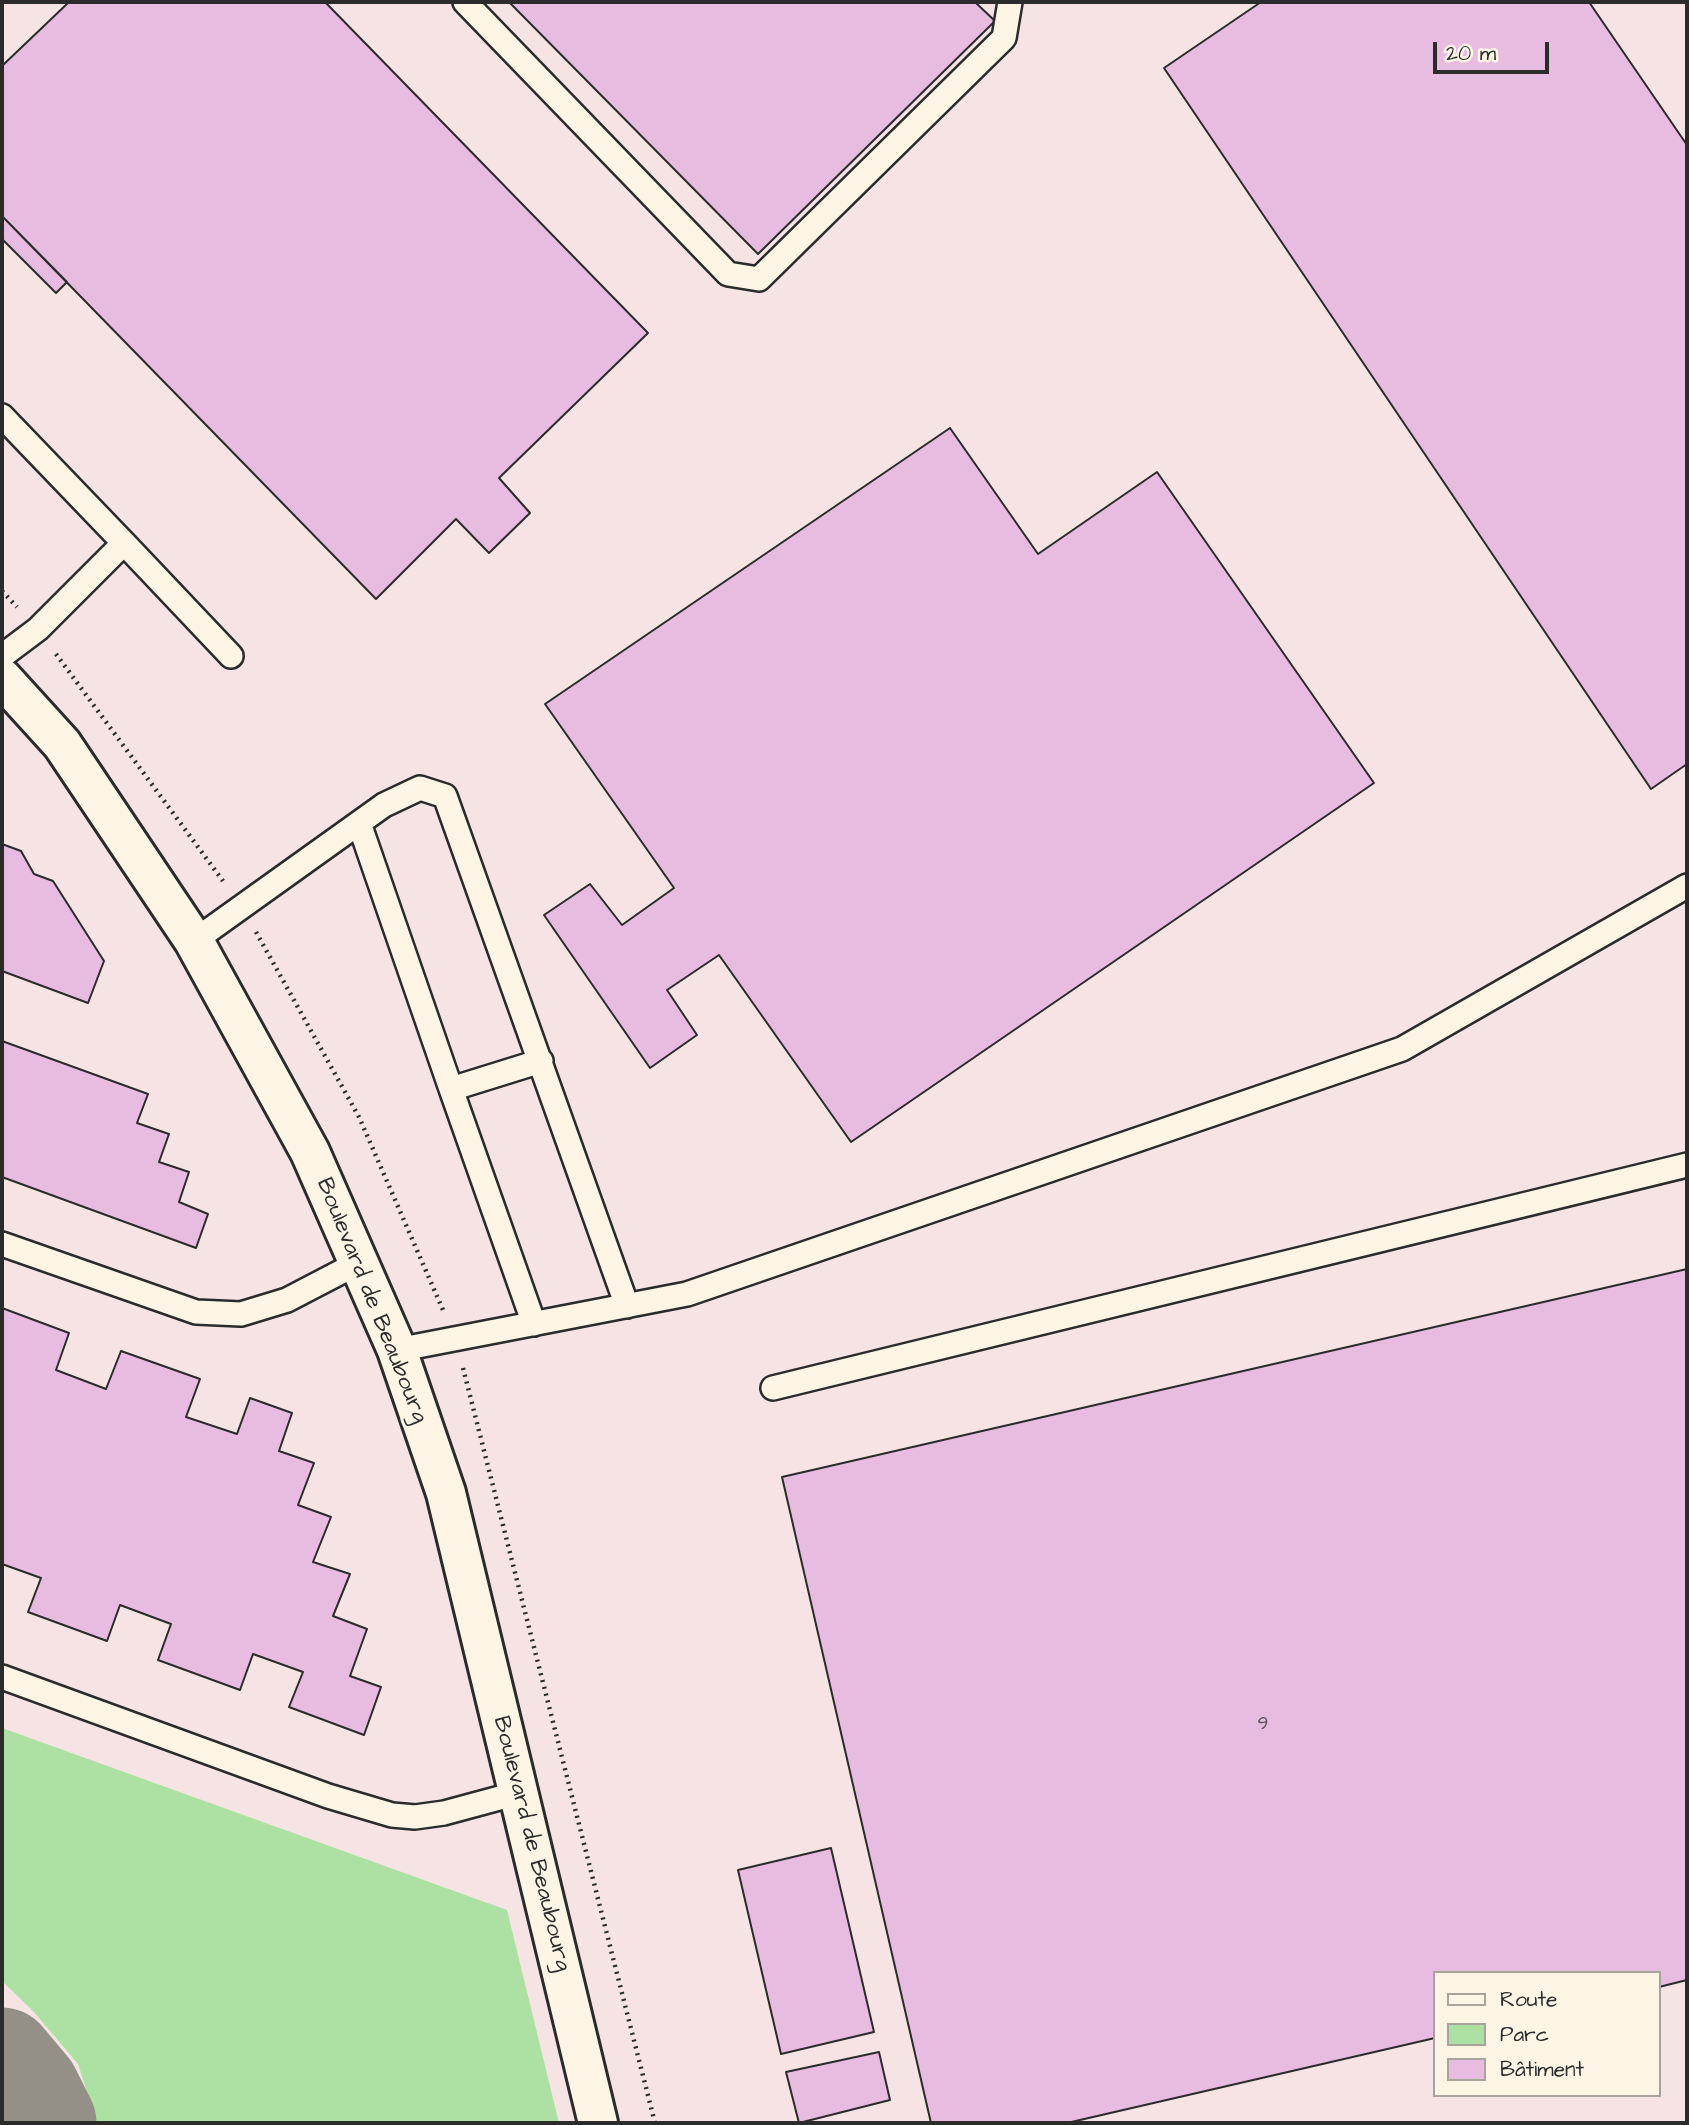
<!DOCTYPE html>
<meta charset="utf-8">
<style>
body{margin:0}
#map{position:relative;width:1689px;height:2125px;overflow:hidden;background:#fcf5e5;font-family:"Architects Daughter",sans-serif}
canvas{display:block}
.frame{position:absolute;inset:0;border:4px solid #2b2b2b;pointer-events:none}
.legend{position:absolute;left:1433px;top:1971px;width:228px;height:126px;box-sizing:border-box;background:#fcf5e5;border:2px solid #a8a49b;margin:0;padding:9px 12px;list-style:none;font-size:21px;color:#2b2b2b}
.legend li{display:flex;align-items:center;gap:14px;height:35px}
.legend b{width:35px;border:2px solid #a8a49b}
.scale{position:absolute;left:1433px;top:42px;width:116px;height:32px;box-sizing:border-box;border:4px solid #2b2b2b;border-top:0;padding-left:9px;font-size:21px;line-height:24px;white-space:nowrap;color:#2b2b2b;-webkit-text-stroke:5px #fcf5e5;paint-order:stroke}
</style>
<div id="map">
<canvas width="1689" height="2125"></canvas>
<div class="frame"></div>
<ul class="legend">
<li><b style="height:9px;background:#fcf5e5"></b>Route</li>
<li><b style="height:19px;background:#ade1a3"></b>Parc</li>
<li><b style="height:19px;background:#e8bce0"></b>Bâtiment</li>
</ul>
<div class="scale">20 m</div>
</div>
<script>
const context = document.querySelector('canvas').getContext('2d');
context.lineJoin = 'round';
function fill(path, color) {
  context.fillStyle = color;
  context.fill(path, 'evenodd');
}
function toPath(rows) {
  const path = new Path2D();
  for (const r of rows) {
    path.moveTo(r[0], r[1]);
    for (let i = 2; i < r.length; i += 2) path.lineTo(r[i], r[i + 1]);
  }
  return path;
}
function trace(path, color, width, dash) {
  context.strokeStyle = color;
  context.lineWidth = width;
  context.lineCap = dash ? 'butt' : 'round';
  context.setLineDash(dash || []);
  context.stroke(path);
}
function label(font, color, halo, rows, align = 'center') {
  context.font = font + ' "Architects Daughter",sans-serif';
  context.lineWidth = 6;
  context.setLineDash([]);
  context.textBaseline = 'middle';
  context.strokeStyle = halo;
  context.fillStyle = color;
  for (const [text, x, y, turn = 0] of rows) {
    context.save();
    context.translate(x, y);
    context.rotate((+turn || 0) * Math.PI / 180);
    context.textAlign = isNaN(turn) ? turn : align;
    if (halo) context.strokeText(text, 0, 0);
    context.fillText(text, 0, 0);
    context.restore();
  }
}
fill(toPath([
 [2,2,1687,2,1687,2123,2,2123],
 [1435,1973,1659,1973,1659,2095,1435,2095]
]), '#f6e4e4');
fill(toPath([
 [2,1728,507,1910,559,2123,97,2123,78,2064,33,2011,2,1981]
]), '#ade1a3');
trace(toPath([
 [2,2060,28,2091,44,2123]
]), '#949088', 105);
const building = toPath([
 [69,2,325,2,648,333,499,478,530,513,489,553,456,519,376,599,2,216,2,66,69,2],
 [509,2,975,2,995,21,758,254,509,2],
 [1261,2,1589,2,1687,145,1687,764,1651,789,1164,68,1261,2],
 [2,216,67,282,56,293,2,239,2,216],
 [950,428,1038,554,1157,472,1374,783,851,1142,719,955,667,990,697,1035,650,1068,544,915,590,884,622,925,674,888,545,704,950,428],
 [2,844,21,851,34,874,53,881,104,961,88,1003,2,971,2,844],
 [2,1041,148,1094,137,1123,169,1134,159,1162,189,1172,179,1202,208,1214,196,1248,2,1177,2,1041],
 [1687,1269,1687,1980,1659,1987,1659,1973,1435,1973,1435,2038,1067,2123,931,2123,782,1477,1687,1269],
 [2,1308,69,1333,56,1370,106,1389,121,1351,200,1379,186,1417,237,1434,250,1398,292,1413,279,1451,314,1463,298,1505,331,1517,313,1562,350,1574,333,1616,367,1629,350,1676,381,1687,364,1735,289,1707,303,1672,253,1654,240,1690,158,1660,171,1624,120,1605,107,1641,28,1612,41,1578,2,1564,2,1308],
 [831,1848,874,2032,781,2054,738,1870,831,1848],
 [879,2052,890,2100,799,2123,786,2072,879,2052]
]);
fill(building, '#e8bce0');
trace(building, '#2b2b2b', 2);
const lane = toPath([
 [465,2,728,274,759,279,1004,38,1010,2],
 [2,416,124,543,38,629,2,656],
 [124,543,231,656],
 [359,823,451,1089,541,1061],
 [194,941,384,805,420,788,445,796,627,1306],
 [451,1089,534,1324],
 [2,1244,196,1312,241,1314,287,1300,358,1263],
 [397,1350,687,1294,1402,1049,1687,886],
 [773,1388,1687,1165],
 [2,1677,328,1796,392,1815,415,1817,444,1813,518,1793]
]);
const secondary = toPath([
 [2,678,62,744,194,941,310,1152,397,1350,446,1493,598,2123]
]);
trace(lane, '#2b2b2b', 28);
trace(secondary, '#2b2b2b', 44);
trace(toPath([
 [2,591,17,607],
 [56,654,223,881],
 [256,932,359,1117,443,1310],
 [463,1368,655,2123]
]), '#2b2b2b', 4.5, [2, 5]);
trace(lane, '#fcf5e5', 23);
trace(secondary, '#fcf5e5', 38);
label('19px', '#5a4f58', null, [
 ["9",1263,1725]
]);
label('23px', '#2b2b2b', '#fcf5e5', [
 ["Boulevard de Beaubourg",371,1301,68],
 ["Boulevard de Beaubourg",531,1844,76]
]);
</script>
